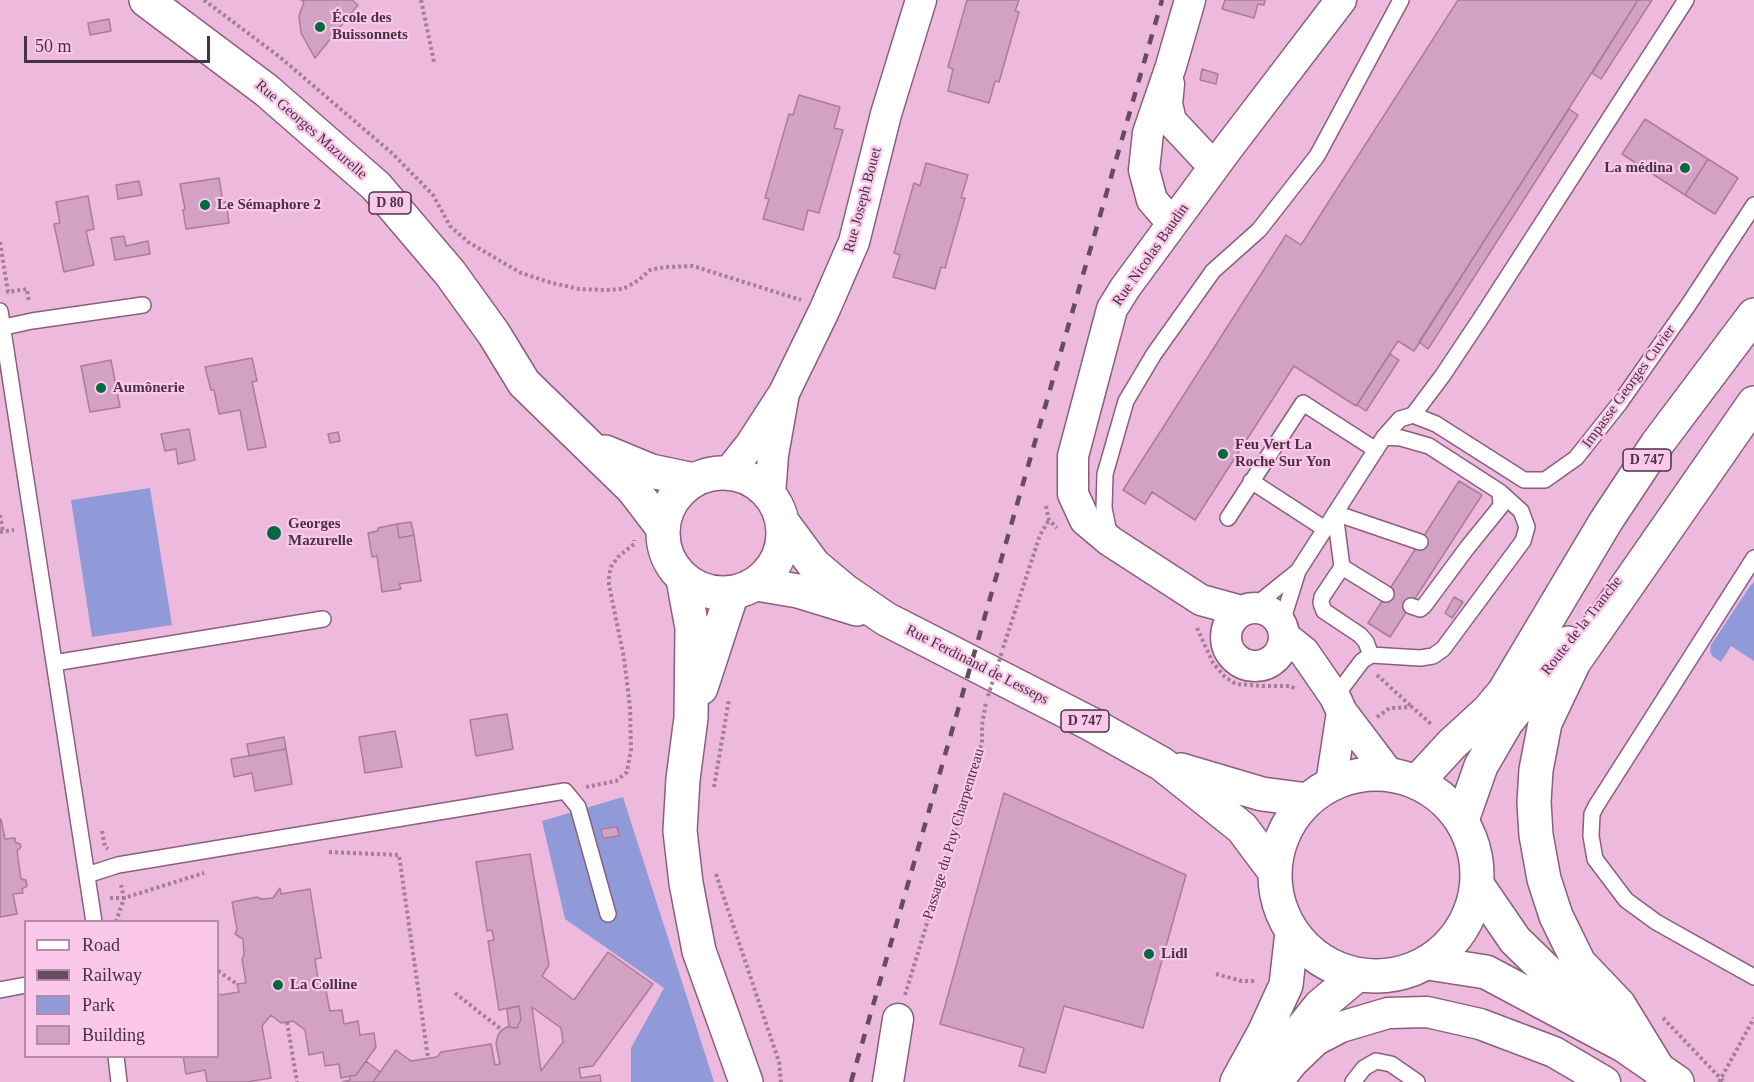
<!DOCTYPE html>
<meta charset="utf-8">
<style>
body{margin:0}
#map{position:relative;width:1754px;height:1082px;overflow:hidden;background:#edbade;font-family:"Times New Roman",serif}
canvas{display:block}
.legend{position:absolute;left:24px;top:920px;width:195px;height:138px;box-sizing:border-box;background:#fbc7eb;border:2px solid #b38ca7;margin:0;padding:8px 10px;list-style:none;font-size:18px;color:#473341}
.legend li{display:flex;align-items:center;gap:12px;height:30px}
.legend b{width:30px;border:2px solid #b38ca7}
.scale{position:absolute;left:24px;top:36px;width:186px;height:27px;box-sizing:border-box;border:3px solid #473341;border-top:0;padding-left:8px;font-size:18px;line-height:21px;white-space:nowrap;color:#473341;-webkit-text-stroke:4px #fbc7eb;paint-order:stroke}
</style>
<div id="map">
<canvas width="1754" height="1082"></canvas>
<ul class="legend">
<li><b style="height:8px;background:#fff"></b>Road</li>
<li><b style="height:8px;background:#654c5e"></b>Railway</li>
<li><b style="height:16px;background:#919ad8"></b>Park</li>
<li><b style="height:16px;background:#d3a1c4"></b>Building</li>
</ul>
<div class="scale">50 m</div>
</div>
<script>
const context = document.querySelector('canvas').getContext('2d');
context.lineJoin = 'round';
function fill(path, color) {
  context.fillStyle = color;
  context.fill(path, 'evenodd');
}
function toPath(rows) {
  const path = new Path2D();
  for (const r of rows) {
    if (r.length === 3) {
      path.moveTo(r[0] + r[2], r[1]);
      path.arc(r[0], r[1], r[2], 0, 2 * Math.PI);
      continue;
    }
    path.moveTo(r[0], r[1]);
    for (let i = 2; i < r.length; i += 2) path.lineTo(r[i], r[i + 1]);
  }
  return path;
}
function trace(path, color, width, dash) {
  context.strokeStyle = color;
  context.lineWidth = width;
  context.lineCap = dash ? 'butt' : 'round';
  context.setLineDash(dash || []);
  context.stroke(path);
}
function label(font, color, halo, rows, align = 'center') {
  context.font = font + ' "Times New Roman",serif';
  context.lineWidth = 4.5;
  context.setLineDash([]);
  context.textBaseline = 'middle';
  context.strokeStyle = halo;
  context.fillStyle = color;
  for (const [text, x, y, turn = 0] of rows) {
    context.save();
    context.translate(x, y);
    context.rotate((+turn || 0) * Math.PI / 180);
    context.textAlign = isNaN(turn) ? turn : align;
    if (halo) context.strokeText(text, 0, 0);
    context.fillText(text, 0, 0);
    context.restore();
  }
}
fill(toPath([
 [150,488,172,625,92,637,71,500],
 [1754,582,1754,661,1731,646,1721,662,1712,656,1710,651,1711,645,1750,586],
 [623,797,714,1082,631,1082,631,1048,664,988,565,919,542,821]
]), '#919ad8');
const building = toPath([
 [301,0,352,0,358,5,315,58,301,33,299,16,304,2,301,0],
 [967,0,1019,0,1015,11,1019,12,999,82,995,81,989,103,948,91,953,69,948,67,967,0],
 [1225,0,1265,0,1264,5,1258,4,1254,18,1222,9,1225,0],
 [1458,0,1638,0,1414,351,1398,341,1356,406,1294,366,1195,520,1152,492,1145,504,1123,490,1286,235,1301,245,1458,0],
 [1638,0,1652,0,1601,79,1592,73,1638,0],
 [109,19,111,31,90,35,88,23,109,19],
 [1202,69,1218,74,1216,84,1200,80,1202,69],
 [799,95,840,107,834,128,843,130,819,213,808,210,803,230,763,219,769,199,765,198,789,114,793,115,799,95],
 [1569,109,1578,115,1428,349,1419,342,1569,109],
 [1645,119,1708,159,1685,195,1622,154,1645,119],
 [1708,159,1738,178,1715,214,1685,195,1708,159],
 [926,163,968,175,961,198,965,198,945,268,941,267,935,289,893,277,900,255,894,253,914,183,920,186,926,163],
 [219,178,223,202,226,202,229,223,186,229,183,210,185,209,180,184,219,178],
 [139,181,142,195,118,199,116,185,139,181],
 [88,196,94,229,86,231,94,265,64,272,54,224,60,223,56,202,88,196],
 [124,236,126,246,148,241,150,254,115,260,111,238,124,236],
 [1390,354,1399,360,1366,411,1357,405,1390,354],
 [252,358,257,381,252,382,266,447,248,450,240,410,219,414,214,390,211,390,205,367,252,358],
 [111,360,120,407,90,412,81,366,111,360],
 [189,429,195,460,178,464,176,449,165,451,161,434,189,429],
 [338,432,340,441,330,443,328,434,338,432],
 [1459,481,1482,495,1390,637,1368,623,1459,481],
 [411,522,414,535,399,538,397,524,411,522],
 [397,524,399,538,414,535,421,581,399,584,401,589,382,592,377,556,372,557,368,533,378,531,378,528,397,524],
 [1454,597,1463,602,1452,618,1445,613,1454,597],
 [507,714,513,749,476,756,470,720,507,714],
 [395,731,402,767,365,773,359,737,395,731],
 [284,737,286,749,249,756,247,744,284,737],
 [286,749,292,784,255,791,252,773,234,777,231,759,286,749],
 [1004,793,1186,875,1143,1028,1064,1006,1045,1073,1019,1066,1024,1048,940,1024,1004,793],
 [1,819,5,839,15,838,15,842,20,844,21,847,17,851,21,879,26,880,27,886,22,889,23,893,13,894,17,914,0,917,0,820,1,819],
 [617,827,619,836,603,838,601,829,617,827],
 [530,854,549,965,542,976,574,1000,608,952,653,984,593,1066,579,1068,581,1078,600,1075,601,1082,373,1082,396,1050,411,1061,437,1057,441,1052,491,1044,495,1065,500,1064,496,1043,498,1035,502,1030,507,1027,517,1028,521,1019,519,1006,499,1010,488,941,494,940,492,930,487,931,476,862,530,854],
 [532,1007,561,1028,563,1042,541,1071,532,1007],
 [280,888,281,894,310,889,321,958,315,959,319,986,325,986,330,1011,342,1010,344,1024,358,1021,360,1035,374,1033,376,1047,356,1075,341,1078,339,1064,325,1066,323,1052,309,1055,305,1030,293,1021,281,1023,271,1015,262,1026,271,1078,247,1082,207,1082,205,1070,186,1074,183,1056,218,1056,218,993,221,995,239,992,237,984,246,983,242,959,244,955,243,939,235,934,237,929,232,902,257,897,261,899,273,898,280,888],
 [519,1006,521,1019,517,1028,509,1027,507,1009,519,1006],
 [366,1061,380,1072,373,1082,342,1082,350,1080,350,1076,356,1075,366,1061]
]);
fill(building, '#d3a1c4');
trace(building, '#aa7b9c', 1.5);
const service = toPath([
 [0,311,94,922],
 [0,328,32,321,143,305],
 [1413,415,1443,375,1483,315,1686,0],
 [1251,481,1325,529],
 [1228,518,1303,403,1376,450],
 [1110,538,1104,508,1105,474,1126,401,1154,354,1213,271,1259,230,1317,156,1401,0],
 [1754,558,1596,806,1592,814,1591,836,1595,859,1626,900,1656,922,1754,977],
 [1342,567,1335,513,1420,542],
 [1411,606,1420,609,1424,606,1467,548,1501,506,1500,492],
 [1252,608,1298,571],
 [1281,625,1298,571,1384,437,1400,419,1413,415,1436,424,1524,480,1545,480,1576,458,1619,404,1689,304,1754,205],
 [1371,655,1366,642,1360,635,1324,611,1321,603,1322,597,1342,567,1386,594],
 [54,663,323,619],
 [1335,697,1362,661,1371,655,1420,658,1433,656,1443,649,1523,541,1527,527,1521,511,1500,492,1429,446,1401,438,1384,437],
 [87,875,118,865,565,791,578,807,608,914],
 [0,990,26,985],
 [116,1056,119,1082],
 [1353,1082,1364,1068,1376,1061,1391,1064,1417,1082]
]);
const minor = toPath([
 [1169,84,1167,104,1171,121,1214,167],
 [1172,223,1152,200,1144,170,1148,133,1171,66,1190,0],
 [784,393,824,311,854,242,886,114,921,0],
 [728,473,751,444,784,393,773,455,770,495],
 [1255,637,29],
 [1241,611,1201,600,1110,541,1085,520,1073,494,1073,456,1112,309,1125,288,1228,148,1341,0],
 [1284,636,1304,652,1335,697,1342,712,1389,774],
 [1331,784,1342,712],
 [888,1082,898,1019],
 [1277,1082,1293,1062,1316,1040,1341,1027,1388,1013,1427,1012,1480,1024,1554,1052,1605,1082]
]);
const tertiary = toPath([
 [1478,886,1515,940,1596,1019],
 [1428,963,1486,972,1623,1045,1677,1082]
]);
const secondary = toPath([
 [683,579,692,628,691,718,683,779,680,831,686,883,699,951,746,1082],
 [701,688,732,593],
 [1237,1082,1264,1033,1286,985,1292,932],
 [1265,1082,1287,1047,1320,1006,1357,975]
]);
const primary = toPath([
 [146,0,266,90,376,186,450,273,494,334,524,383,633,489,662,527],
 [605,452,651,471,694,480],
 [723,533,60],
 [783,523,814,565,845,591,886,619,1091,724,1162,764,1242,828,1275,872],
 [757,584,798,591,857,609],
 [1181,770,1262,794,1308,800],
 [1376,875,101]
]);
const trunk = toPath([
 [1417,782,1452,744,1488,711,1504,692,1606,521,1657,444,1754,315],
 [1462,820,1481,766,1506,723,1568,643],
 [1660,1072,1619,1005,1579,963,1556,916,1544,879,1536,835,1534,802,1536,770,1545,723,1574,662,1754,403]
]);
trace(service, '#8b5e7e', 18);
trace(minor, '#8b5e7e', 33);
trace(tertiary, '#8b5e7e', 36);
trace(secondary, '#8b5e7e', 36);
trace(primary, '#8b5e7e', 36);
trace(trunk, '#8b5e7e', 36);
trace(toPath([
 [204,0,281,58,393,154,433,195,450,226,468,242,521,273,552,283,579,289,605,290,623,289,639,280,650,270,665,267,693,266,801,300],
 [421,0,434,62],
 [0,242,8,292,27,289,29,303],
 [1046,506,1049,520,1057,528],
 [0,515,3,532],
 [0,532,14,530],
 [1197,628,1213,663,1225,677,1236,684,1262,686,1291,686,1295,689],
 [1003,648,1040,535,1049,520],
 [1377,675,1412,707],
 [1377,717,1390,708,1412,707,1432,725],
 [586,787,616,781,627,772,631,749,630,707,624,658,609,585,609,575,611,567,618,557,634,544,634,540],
 [714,787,729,699],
 [102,831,105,847,108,849],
 [329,852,399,855,428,1058],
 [716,874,779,1062,781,1082],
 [110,898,124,898,204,873],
 [116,922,124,898,121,885],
 [218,971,237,984],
 [1216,974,1242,981,1256,981],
 [455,993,502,1030],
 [905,995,982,743,982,725,986,702],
 [1663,1018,1724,1082],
 [287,1022,297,1082],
 [1719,1082,1754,1018]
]), '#a47e99', 4, [3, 3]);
trace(service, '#fff', 15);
trace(minor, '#fff', 30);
trace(tertiary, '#fff', 33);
trace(secondary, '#fff', 33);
trace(primary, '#fff', 33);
trace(trunk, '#fff', 33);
trace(toPath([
 [851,1082,1162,0]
]), '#654c5e', 4.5, [10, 10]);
trace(toPath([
 [988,696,1002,652]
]), '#a47e99', 4, [3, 3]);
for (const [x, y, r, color] of [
 [320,27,6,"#01693f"],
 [1685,168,6,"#01693f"],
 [205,205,6,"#01693f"],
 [101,388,6,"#01693f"],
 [1223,454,6,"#01693f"],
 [274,533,8,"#01693f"],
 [1149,954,6,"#01693f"],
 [278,985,6,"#01693f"]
]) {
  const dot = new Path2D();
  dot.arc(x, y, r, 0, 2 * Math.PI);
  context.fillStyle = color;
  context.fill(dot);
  trace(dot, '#fbc7eb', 2);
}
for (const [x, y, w] of [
 [390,203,42],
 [1647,460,48],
 [1085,721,48]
]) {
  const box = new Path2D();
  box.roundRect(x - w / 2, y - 11, w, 22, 4.5);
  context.fillStyle = '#fbc7eb';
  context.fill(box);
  trace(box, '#473341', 1.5);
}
label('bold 14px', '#473341', null, [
 ["D 80",390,203],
 ["D 747",1647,460],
 ["D 747",1085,721]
]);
label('bold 15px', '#473341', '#fbc7eb', [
 ["École des",332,18],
 ["Buissonnets",332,35],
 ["La médina",1673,168,"right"],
 ["Le Sémaphore 2",217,205],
 ["Aumônerie",113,388],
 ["Feu Vert La",1235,445],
 ["Roche Sur Yon",1235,462],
 ["Georges",288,524],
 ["Mazurelle",288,541],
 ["Lidl",1161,954],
 ["La Colline",290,985]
], 'left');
label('15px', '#473341', '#fbc7eb', [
 ["Rue Georges Mazurelle",311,130,41],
 ["Rue Joseph Bouet",863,200,-75],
 ["Rue Nicolas Baudin",1151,255,-55],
 ["Impasse Georges Cuvier",1629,387,-54],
 ["Route de la Tranche",1582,626,-52],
 ["Rue Ferdinand de Lesseps",977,665,27],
 ["Passage du Puy Charpentreau",954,834,-73]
]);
</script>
